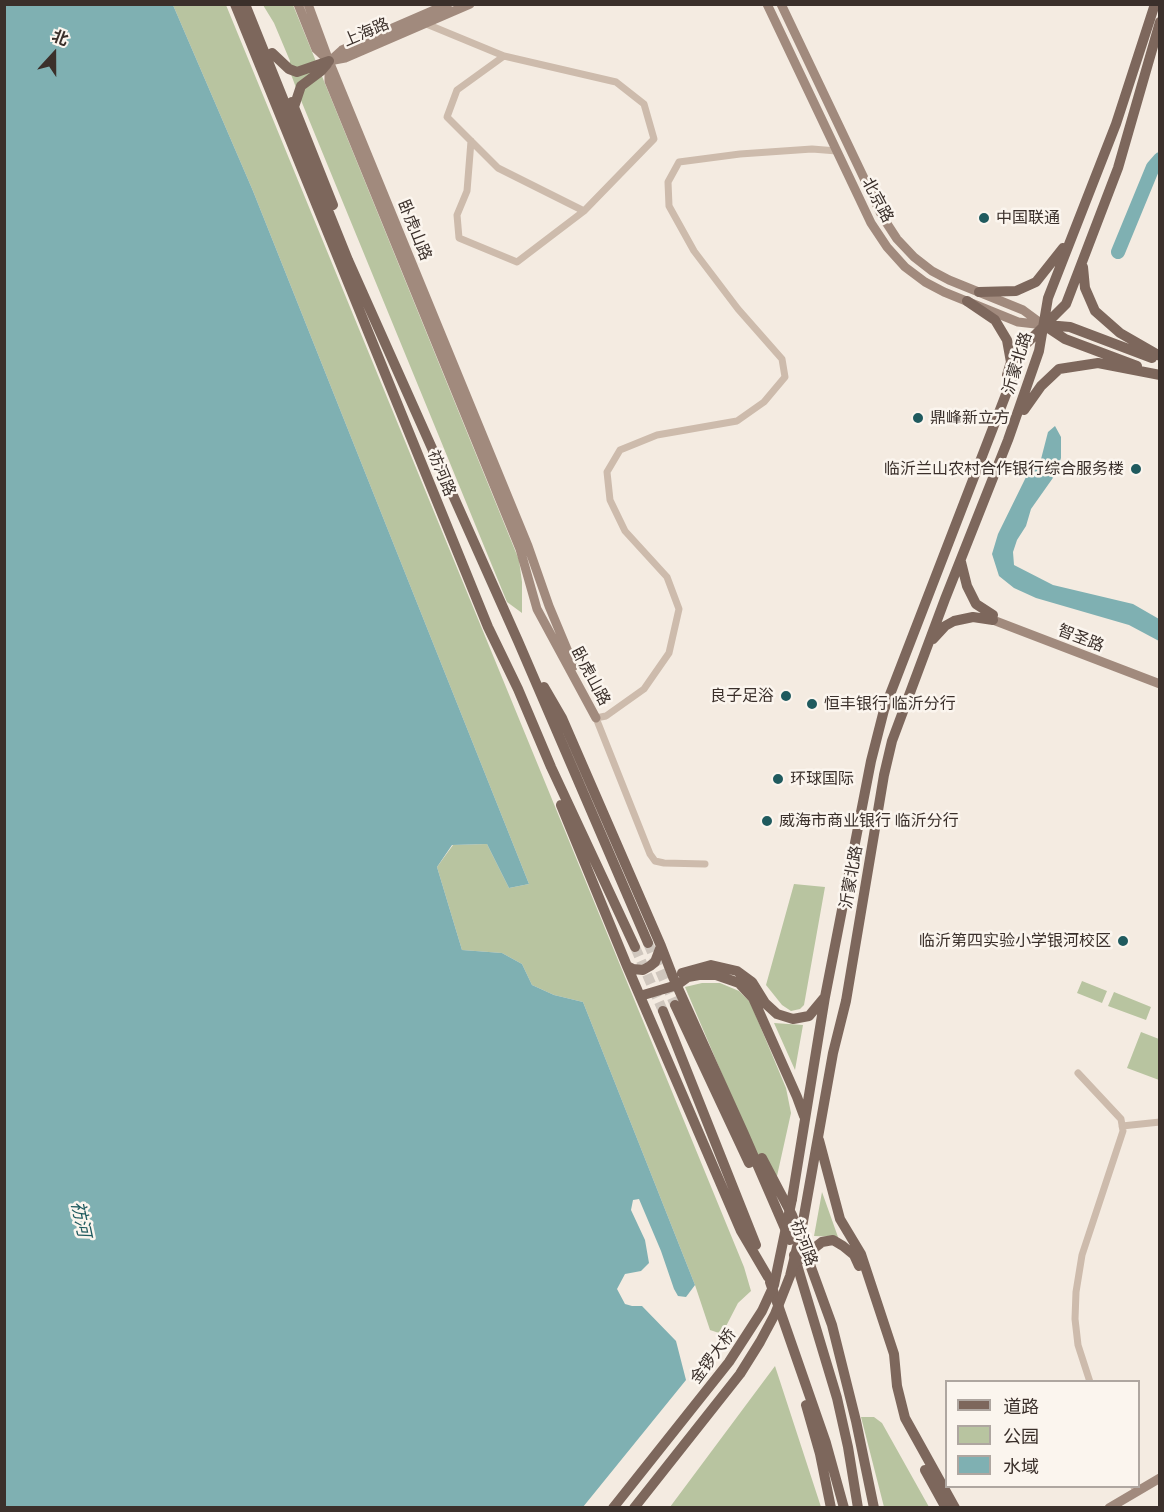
<!DOCTYPE html>
<meta charset="utf-8">
<style>
body{margin:0}
#map{position:relative;width:1164px;height:1512px;overflow:hidden;background:#f4ebe1;font-family:Ubuntu,"Noto Sans SC",sans-serif}
canvas{display:block}
.frame{position:absolute;inset:0;border:6px solid #3b302b;pointer-events:none}
.legend{position:absolute;left:945px;top:1380px;width:195px;height:108px;box-sizing:border-box;background:#fbf5ee;border:2px solid #aea6a0;margin:0;padding:8px 10px;list-style:none;font-size:18px;color:#3b302b}
.legend li{display:flex;align-items:center;gap:12px;height:30px}
.legend b{width:30px;border:2px solid #aea6a0}
.north{position:absolute;left:24px;top:24px;width:60px;height:60px;-webkit-text-stroke:4px #fbf5ee;paint-order:stroke;rotate:21deg;font-size:16px;font-weight:700;line-height:24px;text-align:center;color:#3b302b}
.north::after{content:'';display:block;margin:auto;width:21px;height:27px;background:#3b302b;clip-path:polygon(50% 0,100% 100%,50% 72%,0 100%)}
</style>
<div id="map">
<canvas width="1164" height="1512"></canvas>
<div class="frame"></div>
<ul class="legend">
<li><b style="height:8px;background:#7d675c"></b>道路</li>
<li><b style="height:16px;background:#b8c4a0"></b>公园</li>
<li><b style="height:16px;background:#7fb0b2"></b>水域</li>
</ul>
<div class="north">北</div>
</div>
<script>
const context = document.querySelector('canvas').getContext('2d');
context.lineJoin = 'round';
function fill(path, color) {
  context.fillStyle = color;
  context.fill(path, 'evenodd');
}
function toPath(rows) {
  const path = new Path2D();
  for (const r of rows) {
    path.moveTo(r[0], r[1]);
    for (let i = 2; i < r.length; i += 2) path.lineTo(r[i], r[i + 1]);
  }
  return path;
}
function trace(path, color, width, dash) {
  context.strokeStyle = color;
  context.lineWidth = width;
  context.lineCap = dash ? 'butt' : 'round';
  context.setLineDash(dash || []);
  context.stroke(path);
}
function label(font, color, halo, rows, align = 'center') {
  context.font = font + ' Ubuntu,"Noto Sans SC",sans-serif';
  context.lineWidth = 5;
  context.setLineDash([]);
  context.textBaseline = 'middle';
  context.strokeStyle = halo;
  context.fillStyle = color;
  for (const [text, x, y, turn = 0] of rows) {
    context.save();
    context.translate(x, y);
    context.rotate((+turn || 0) * Math.PI / 180);
    context.textAlign = isNaN(turn) ? turn : align;
    if (halo) context.strokeText(text, 0, 0);
    context.fillText(text, 0, 0);
    context.restore();
  }
}
fill(toPath([
 [173,5,226,5,744,1267,751,1291,738,1303,722,1334,710,1330,695,1285,583,1002,554,995,532,985,522,964,502,953,462,950,437,867,453,845,487,844,509,888,529,884,253,191],
 [263,5,293,5,519,560,522,582,522,613,507,602,298,93,289,69,290,61,274,23],
 [794,884,825,887,804,1005,800,1009,791,1011,782,1005,766,985],
 [1082,981,1107,991,1102,1003,1077,993],
 [702,983,720,983,739,991,750,1002,786,1088,791,1113,773,1194,685,987],
 [1114,992,1151,1007,1146,1020,1108,1006],
 [774,1023,803,1025,795,1070],
 [1141,1032,1159,1039,1159,1080,1127,1068],
 [822,1192,838,1237,814,1236],
 [775,1366,821,1507,670,1507],
 [861,1417,874,1417,882,1423,929,1507,884,1507]
]), '#b8c4a0');
fill(toPath([
 [5,4,173,5,253,191,529,884,509,888,487,844,452,845,437,867,462,950,502,953,522,964,532,985,554,995,583,1002,695,1285,686,1297,678,1296,674,1289,661,1251,639,1199,633,1200,631,1210,645,1240,649,1263,641,1271,625,1274,617,1289,625,1304,632,1306,642,1306,676,1341,686,1380,583,1507,5,1507],
 [1055,426,1061,437,1061,458,1055,475,1031,509,1026,526,1017,540,1013,552,1014,565,1053,585,1133,604,1159,619,1159,641,1129,625,1036,598,1014,588,999,576,992,554,998,534,1027,475,1040,463,1048,432]
]), '#7fb0b2');
trace(toPath([
 [1118,252,1153,167,1160,159]
]), '#7fb0b2', 14);
trace(toPath([
 [648,943,675,1005],
 [635,947,663,1011]
]), '#cfc6bd', 10, [10, 5]);
trace(toPath([
 [424,23,504,56,457,90,447,117,498,168,584,211],
 [471,141,467,191,457,215,459,238,517,262,584,211,654,139,644,104,616,82,504,56],
 [705,864,664,863,655,861,650,854,596,718,606,716,644,689,669,653,679,609,667,577,625,531,610,500,607,472,620,450,657,435,737,421,764,402,785,377,782,359,738,309,694,251,669,206,668,182,679,162,740,154,812,149,837,151],
 [1078,1073,1121,1119,1123,1131,1082,1255,1076,1292,1075,1319,1078,1345,1090,1382],
 [1122,1126,1160,1122],
 [1134,1486,1134,1487]
]), '#cdbbac', 7);
trace(toPath([
 [298,4,316,49,329,61,329,81,520,549,537,609,596,718],
 [308,4,329,61,528,546,549,606,574,666],
 [767,4,871,223,887,247,905,267,925,282,944,292,1018,322,1044,325],
 [781,4,882,216,897,239,914,257,932,271,949,280,1023,310,1042,324],
 [331,60,342,50,448,4],
 [329,61,345,58,470,4],
 [993,620,1160,684],
 [1109,1508,1160,1478]
]), '#a18a7d', 9);
trace(toPath([
 [235,4,488,627,518,689,551,767,635,947],
 [245,4,348,260,518,641,648,943],
 [272,53,289,69,297,72,329,61],
 [292,102,333,205],
 [294,107,301,86,321,71,327,64],
 [1083,267,1085,288,1095,311,1120,333,1160,356],
 [979,292,1016,291,1036,282,1063,248],
 [967,301,995,320,1007,340,1011,362,1007,375],
 [1044,325,1065,339,1137,366],
 [1047,325,1070,327,1152,358],
 [1024,410,1041,386,1059,369,1098,363,1160,375],
 [961,562,967,586,976,604,993,615],
 [933,639,945,626,954,621,973,617,993,620],
 [544,687,562,718,661,946,673,977,744,1134,790,1240],
 [561,805,627,966,741,1231,768,1277],
 [627,966,633,969,643,970,650,966,655,962,661,946],
 [682,973,711,965,737,971,752,982,765,1003,777,1014,793,1019,809,1016,824,998],
 [640,996,677,985,688,977,699,975,716,975,739,983,753,998,797,1097,804,1116],
 [675,1005,749,1163],
 [663,1011,756,1245],
 [819,1140,840,1219,861,1254,894,1354,897,1386,905,1418,955,1508],
 [762,1158,792,1215,832,1325,856,1421,874,1508],
 [792,1199,825,997,871,761,884,710,1025,345,1066,304,1118,168,1160,22],
 [802,1227,833,1053,846,1001,884,775,892,741,945,599,1008,440,1039,351,1048,298,1116,124,1155,4],
 [813,1249,822,1242,833,1240,843,1246,854,1255,859,1266],
 [794,1255,837,1398,848,1447,858,1508],
 [770,1282,826,1443,844,1508],
 [806,1405,820,1454,831,1508],
 [925,1470,946,1508]
]), '#7d675c', 10);
trace(toPath([
 [793,1265,813,1249],
 [613,1508,729,1362,762,1311,774,1285,792,1199],
 [634,1508,740,1374,760,1342,775,1314,790,1276,802,1227]
]), '#7d675c', 10);
for (const [x, y, r, color] of [
 [984,218,6,"#1f5a5e"],
 [918,418,6,"#1f5a5e"],
 [1136,469,6,"#1f5a5e"],
 [786,696,6,"#1f5a5e"],
 [812,704,6,"#1f5a5e"],
 [778,779,6,"#1f5a5e"],
 [767,821,6,"#1f5a5e"],
 [1123,941,6,"#1f5a5e"]
]) {
  const dot = new Path2D();
  dot.arc(x, y, r, 0, 2 * Math.PI);
  context.fillStyle = color;
  context.fill(dot);
  trace(dot, '#fbf5ee', 2);
}
label('16px', '#3b302b', '#fbf5ee', [
 ["上海路",366,32,-23],
 ["北京路",878,200,62],
 ["卧虎山路",415,230,68],
 ["沂蒙北路",1017,363,-73],
 ["祊河路",442,473,68],
 ["智圣路",1081,638,21],
 ["卧虎山路",591,676,62],
 ["沂蒙北路",851,877,-80],
 ["祊河路",804,1243,69],
 ["金锣大桥",713,1356,-53]
]);
label('16px', '#3b302b', '#fbf5ee', [
 ["中国联通",996,218],
 ["鼎峰新立方",930,418],
 ["临沂兰山农村合作银行综合服务楼",1124,469,"right"],
 ["良子足浴",774,696,"right"],
 ["恒丰银行 临沂分行",824,704],
 ["环球国际",790,779],
 ["威海市商业银行 临沂分行",779,821],
 ["临沂第四实验小学银河校区",1111,941,"right"]
], 'left');
label('italic 18px', '#1f5a5e', '#fbf5ee', [
 ["祊河",81,1219,78]
]);
</script>
